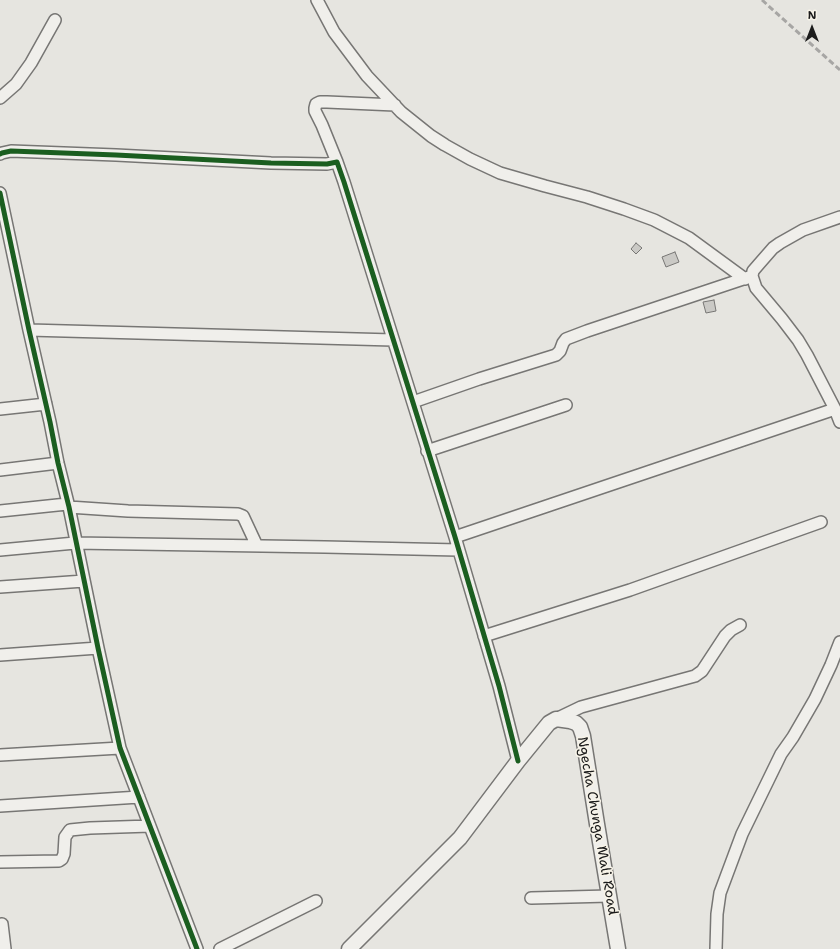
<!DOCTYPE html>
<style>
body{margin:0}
#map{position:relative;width:840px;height:949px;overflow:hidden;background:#e6e5e0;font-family:"Shantell Sans",sans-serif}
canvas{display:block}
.north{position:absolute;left:792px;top:8px;width:40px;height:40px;-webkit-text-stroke:3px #f7f3e8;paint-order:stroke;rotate:0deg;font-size:11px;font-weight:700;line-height:16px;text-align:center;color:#1c1c1c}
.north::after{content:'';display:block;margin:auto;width:14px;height:18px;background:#1c1c1c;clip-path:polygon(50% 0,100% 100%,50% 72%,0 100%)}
</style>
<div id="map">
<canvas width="840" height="949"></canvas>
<div class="north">N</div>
</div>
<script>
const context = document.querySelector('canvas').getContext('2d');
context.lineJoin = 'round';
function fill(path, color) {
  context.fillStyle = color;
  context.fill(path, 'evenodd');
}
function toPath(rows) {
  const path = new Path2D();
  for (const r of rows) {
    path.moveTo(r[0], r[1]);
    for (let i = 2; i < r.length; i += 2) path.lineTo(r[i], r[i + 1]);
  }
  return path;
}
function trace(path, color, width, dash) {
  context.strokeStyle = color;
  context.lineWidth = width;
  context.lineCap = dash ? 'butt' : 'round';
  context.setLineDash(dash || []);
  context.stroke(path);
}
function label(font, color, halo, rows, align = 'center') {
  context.font = font + ' "Shantell Sans",sans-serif';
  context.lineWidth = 3;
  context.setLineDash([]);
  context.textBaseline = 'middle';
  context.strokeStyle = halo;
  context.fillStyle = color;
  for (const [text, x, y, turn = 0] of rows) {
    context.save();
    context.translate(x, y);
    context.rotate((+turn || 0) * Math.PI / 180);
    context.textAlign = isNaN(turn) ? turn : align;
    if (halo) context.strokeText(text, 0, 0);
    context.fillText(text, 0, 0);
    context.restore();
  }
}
const building = toPath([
 [636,243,642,248,636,254,631,249,636,243],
 [675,252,679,262,666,267,662,257,675,252],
 [714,300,716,311,706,313,703,302,714,300]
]);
fill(building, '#cac9c5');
trace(building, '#777674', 1);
const minor = toPath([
 [317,0,334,32,367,76,401,112,431,136,445,145,470,159,500,173,545,186,587,197,624,209,654,220,689,238,745,279],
 [0,98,16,84,31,63,55,20],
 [0,154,2,153,11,151,116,155,271,163,327,164,337,162,344,182,455,537,499,686,518,761],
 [337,162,322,125,315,111,315,108,316,104,320,102,327,102,395,105],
 [0,193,29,330,50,422,58,463,69,507,98,648,120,748,197,949],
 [840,217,803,230,780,243,773,248,759,264,753,271,752,276,756,288,782,319,798,340,807,355,835,409,840,422],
 [29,330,393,340],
 [413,402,479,379,556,355,560,351,563,343,566,339,587,331,749,277],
 [0,409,46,404],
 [427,451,566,405],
 [0,470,58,463],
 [69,507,128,511,238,514,243,516,257,546],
 [0,511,67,504],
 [455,537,835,409],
 [0,550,75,543,325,547,458,550],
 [0,587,84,581],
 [484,636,630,590,821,522],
 [0,655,98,648],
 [556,719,581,707,695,676,702,671,725,636,731,630,740,625],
 [0,755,120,748],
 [0,806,139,797],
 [0,862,59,861,62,859,64,854,65,837,70,830,90,828,150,826],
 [531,898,609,896],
 [2,924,5,949],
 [220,949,316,901],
 [716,949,717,914,720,893,742,834,781,754,793,737,815,699,831,665,840,642]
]);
const major = toPath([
 [349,949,460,838,518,761,549,723,556,719,570,721,576,723,580,727,583,736,597,824,618,949]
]);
trace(minor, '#777674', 14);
trace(major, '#777674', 17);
trace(minor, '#f0efeb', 11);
trace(major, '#f0efeb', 14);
trace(toPath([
 [762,0,840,70]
]), '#a7a6a4', 3, [6, 3]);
trace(toPath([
 [0,154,2,153,11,151,116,155,271,163,327,164,337,162,344,182,455,537,499,686,518,761],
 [0,193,29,330,50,422,58,463,69,507,98,648,120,748,197,949]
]), '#1b5e20', 5);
label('14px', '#1c1c1c', '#f7f3e8', [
 ["Ngecha Chunga Mali Road",597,826,80]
]);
</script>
